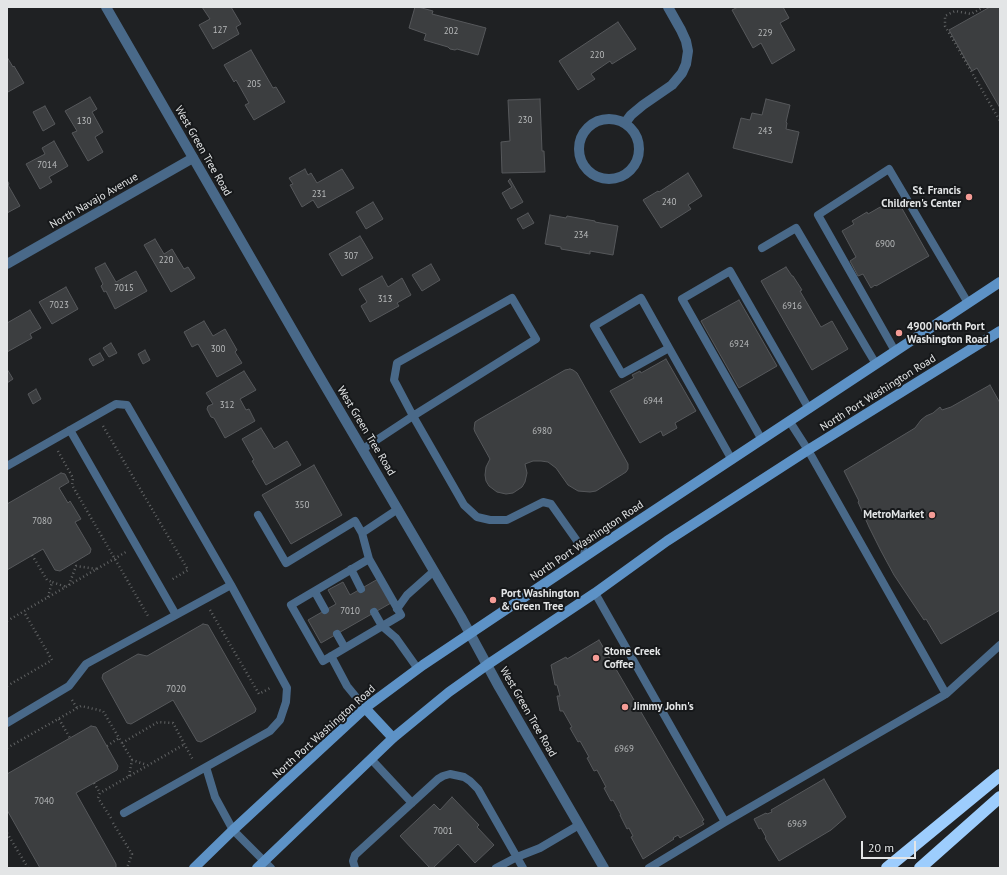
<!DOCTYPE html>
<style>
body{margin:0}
#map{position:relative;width:1007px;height:875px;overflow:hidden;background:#1f2123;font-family:"PT Sans",sans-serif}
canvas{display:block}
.frame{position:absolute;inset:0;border:8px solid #e3e5e6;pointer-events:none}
.scale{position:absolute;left:861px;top:841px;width:55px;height:18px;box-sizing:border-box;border:2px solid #e3e5e6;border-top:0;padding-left:5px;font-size:12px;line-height:14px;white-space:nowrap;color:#e3e5e6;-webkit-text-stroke:3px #16181a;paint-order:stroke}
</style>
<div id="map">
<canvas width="1007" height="875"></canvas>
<div class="frame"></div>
<div class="scale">20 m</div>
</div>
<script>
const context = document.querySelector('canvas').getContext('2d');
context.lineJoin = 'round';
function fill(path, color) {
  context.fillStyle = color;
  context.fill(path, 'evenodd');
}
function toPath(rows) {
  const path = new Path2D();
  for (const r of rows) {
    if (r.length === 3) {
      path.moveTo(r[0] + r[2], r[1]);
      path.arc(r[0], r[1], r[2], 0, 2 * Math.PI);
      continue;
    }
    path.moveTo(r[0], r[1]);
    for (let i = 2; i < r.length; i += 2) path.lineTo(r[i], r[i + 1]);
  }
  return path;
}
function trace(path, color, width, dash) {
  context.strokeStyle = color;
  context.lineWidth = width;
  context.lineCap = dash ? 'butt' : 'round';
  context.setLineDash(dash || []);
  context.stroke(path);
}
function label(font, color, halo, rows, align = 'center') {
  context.font = font + ' "PT Sans",sans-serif';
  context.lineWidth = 4;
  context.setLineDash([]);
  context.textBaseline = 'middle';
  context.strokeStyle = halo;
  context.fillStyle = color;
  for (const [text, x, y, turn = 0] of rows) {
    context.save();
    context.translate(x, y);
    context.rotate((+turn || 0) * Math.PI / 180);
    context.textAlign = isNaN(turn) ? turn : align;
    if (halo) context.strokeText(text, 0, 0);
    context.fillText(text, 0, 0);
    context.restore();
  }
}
const building = toPath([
 [202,7,231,7,241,24,236,27,239,34,213,49,199,25,210,19,202,7],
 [415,7,418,7,433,11,432,14,486,28,478,55,457,49,455,50,450,49,448,47,424,40,426,34,409,28,415,7],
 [738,7,783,7,789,18,780,23,795,50,772,64,761,43,753,48,732,10,738,7],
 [990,7,1000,7,1000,108,977,68,972,71,949,30,990,7],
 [618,22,636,49,612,64,610,61,591,74,595,79,578,90,559,61,618,22],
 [251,50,273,88,276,87,285,102,254,120,245,105,249,103,236,80,234,82,224,65,251,50],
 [7,57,13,67,14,66,24,83,8,92,7,91,7,57],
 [90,97,97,109,92,112,103,132,95,137,103,152,88,161,72,133,77,131,65,111,90,97],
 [540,99,542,151,544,151,545,172,502,173,501,142,510,141,508,100,540,99],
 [766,99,790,105,786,122,787,123,786,129,799,132,792,163,733,148,741,118,750,120,752,113,762,115,766,99],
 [45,106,55,124,43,131,33,112,45,106],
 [54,141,68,166,49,177,52,182,40,189,26,164,45,154,42,148,54,141],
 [305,169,308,175,311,173,317,183,342,169,354,188,318,208,313,200,302,207,290,185,293,184,289,178,305,169],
 [688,173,702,196,688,205,691,209,661,228,643,200,658,191,659,192,688,173],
 [510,179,523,202,511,209,502,193,512,187,508,181,510,179],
 [7,180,9,184,8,185,20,206,7,213,7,180],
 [896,198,929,256,876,286,875,285,871,288,863,274,858,276,850,261,856,257,842,231,854,224,852,221,867,212,868,214,896,198],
 [373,202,383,219,366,229,356,212,373,202],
 [528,213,534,223,523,229,517,219,528,213],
 [550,215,566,218,567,216,595,221,595,222,618,226,613,255,590,251,590,254,561,249,561,247,545,244,550,215],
 [360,236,373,258,342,276,329,254,360,236],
 [155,239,164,254,172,249,184,269,188,267,195,278,171,292,144,245,155,239],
 [105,263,116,282,136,271,147,291,115,309,106,291,104,292,101,286,103,284,95,268,105,263],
 [431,264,440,280,422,291,412,275,431,264],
 [786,267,792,276,793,276,802,290,800,291,821,327,832,321,848,349,812,370,761,281,786,267],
 [382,276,388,287,402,278,411,295,397,303,399,306,370,322,361,306,367,302,359,289,382,276],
 [66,287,78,309,52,324,39,302,66,287],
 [739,300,777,366,739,388,701,321,739,300],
 [30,310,41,328,30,334,32,338,7,352,7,323,30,310],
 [204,321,213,336,225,329,237,350,235,352,242,363,217,377,198,344,192,347,184,332,204,321],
 [111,343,117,353,109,357,103,348,111,343],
 [145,350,150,360,143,364,138,354,145,350],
 [100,353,104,360,93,366,89,359,100,353],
 [666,359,696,411,675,423,677,428,663,436,661,431,640,443,610,391,634,378,632,375,640,371,641,373,666,359],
 [7,369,13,379,7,383,7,369],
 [570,369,573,370,577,373,628,464,628,469,626,472,596,491,590,492,578,491,568,485,556,468,548,462,541,461,533,461,525,464,527,473,525,482,522,487,513,493,506,494,497,492,489,486,486,481,485,475,486,467,490,459,475,432,474,429,475,422,478,420,565,370,570,369],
 [244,371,256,390,240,399,246,410,249,409,255,421,225,438,214,418,211,417,207,409,208,406,213,404,206,393,244,371],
 [990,385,1000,403,1000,610,941,644,926,619,924,620,894,575,881,551,869,527,858,502,859,501,844,471,915,428,921,420,926,416,933,413,940,407,942,410,951,407,990,385],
 [36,389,41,399,33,404,28,394,36,389],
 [261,428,274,449,287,441,301,465,266,485,252,461,254,460,242,439,261,428],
 [314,465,342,515,291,544,262,495,314,465],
 [61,473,65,474,69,482,59,488,68,503,70,501,81,519,75,522,91,549,90,553,60,571,55,570,43,549,7,570,7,504,61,473],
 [378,579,391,603,321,643,308,620,336,604,328,590,343,582,350,595,378,579],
 [203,624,208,625,256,709,255,712,201,742,197,741,173,700,131,724,127,723,102,678,103,674,138,654,147,656,203,624],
 [599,640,704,820,702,821,704,824,680,838,678,835,673,838,674,839,643,859,631,837,633,836,629,828,627,829,620,815,621,815,613,800,611,801,604,788,606,787,597,770,594,771,587,758,589,757,580,741,578,742,570,728,572,727,563,711,560,711,557,696,560,696,557,685,555,685,551,665,566,657,567,659,599,640],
 [91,726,96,727,118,766,117,770,76,793,116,864,116,868,40,868,7,810,7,774,91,726],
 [824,779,846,817,831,830,779,861,765,838,766,837,761,828,759,829,754,819,766,813,767,814,772,812,771,810,824,779],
 [452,797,479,825,477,827,494,845,475,863,458,844,433,868,430,868,400,836,434,804,440,810,452,797]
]);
fill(building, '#3c3e40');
trace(building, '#56585b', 1);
trace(toPath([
 [984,7,971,14,955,11,945,16,945,26,1000,121],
 [103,426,188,570,171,580],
 [58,451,73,478,72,485,148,616],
 [32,555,47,580,52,582],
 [69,585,76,566,97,569],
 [48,597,52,582,66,587],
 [210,610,259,694,272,687],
 [7,621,126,552],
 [7,686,52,660,24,612],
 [72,700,77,708],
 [59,719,70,738],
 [122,743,158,722,173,723,193,760],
 [107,746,119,738],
 [7,748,81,706,103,711,132,760],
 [129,776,132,760,147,765],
 [94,783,100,793],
 [111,818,98,798,100,793,185,744],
 [113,823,132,854,127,868],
 [7,833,28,868]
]), '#626465', 2.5, [1, 3]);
trace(toPath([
 [762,248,796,228,867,349,876,364],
 [669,348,622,374,594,326,641,298,669,348,732,460],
 [895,351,818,215,889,169,968,303],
 [70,430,176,615],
 [762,440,682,299,730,271,809,409],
 [363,449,413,416,536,339,512,298,397,363,394,380,413,416,464,505,477,517,490,520,507,520,543,502,551,504,587,555],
 [7,466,116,404,127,405,231,585,287,688,286,702,280,720,270,731,124,813],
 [258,515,286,563,355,521,362,533],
 [369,559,401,615,323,661,291,605,369,559,362,533,398,509],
 [351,569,361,589],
 [315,592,325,610],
 [595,593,725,822],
 [397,609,407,595,434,571],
 [374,612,382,626,396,638,418,669],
 [337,634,345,648],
 [331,656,347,686,365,708],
 [946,694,1000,645],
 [7,723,69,686,86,664,231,585],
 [371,759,412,803],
 [206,767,215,797,233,830,271,868],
 [355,868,353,861,355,855,438,779,443,776,450,774,464,777,470,781,478,789,523,868],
 [496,868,517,857,540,848,579,825],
 [649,868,725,822,946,694,808,450,790,422]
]), '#496989', 8);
trace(toPath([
 [609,149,30],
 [625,123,631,115,643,105,672,85,682,73,686,64,688,51,686,41,681,30,668,7],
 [7,264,193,158]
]), '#496989', 10);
trace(toPath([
 [106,7,311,362,461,617,499,687,604,868]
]), '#496989', 10);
trace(toPath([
 [365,708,393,738],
 [194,868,233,830,365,708,423,665,611,539,1000,282],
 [257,868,393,738,449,692,487,665,595,593,667,541,808,450,1000,331]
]), '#5d92c6', 10);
trace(toPath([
 [887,868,1000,775],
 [920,868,1000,797]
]), '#9dcdfd', 12);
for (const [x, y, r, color] of [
 [969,197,4,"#f59c96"],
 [899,333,4,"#f59c96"],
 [932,515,4,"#f59c96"],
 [493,600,4,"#f59c96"],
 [596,658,4,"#f59c96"],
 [625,707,4,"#f59c96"]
]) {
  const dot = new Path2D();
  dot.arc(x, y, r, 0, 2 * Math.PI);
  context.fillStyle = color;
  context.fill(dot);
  trace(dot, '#16181a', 1.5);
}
label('9px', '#b9bbbc', null, [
 ["127",220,30],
 ["202",451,31],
 ["229",765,33],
 ["220",597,55],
 ["205",254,84],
 ["230",525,120],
 ["130",84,121],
 ["243",765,131],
 ["7014",47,165],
 ["231",319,194],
 ["240",669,202],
 ["234",581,235],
 ["6900",885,244],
 ["307",351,256],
 ["220",166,260],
 ["7015",124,288],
 ["313",385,299],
 ["7023",59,305],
 ["6916",792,306],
 ["6924",739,344],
 ["300",218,349],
 ["6944",653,401],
 ["312",227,405],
 ["6980",542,431],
 ["350",302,505],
 ["7080",42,521],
 ["7010",350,611],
 ["7020",176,689],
 ["6969",624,749],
 ["7040",44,801],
 ["6969",797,824],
 ["7001",443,831]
]);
label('11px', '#e3e5e6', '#16181a', [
 ["West Green Tree Road",203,151,60],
 ["North Navajo Avenue",94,201,-30],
 ["North Port Washington Road",878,393,-32],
 ["West Green Tree Road",366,431,59],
 ["North Port Washington Road",587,541,-34],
 ["West Green Tree Road",528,712,60],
 ["North Port Washington Road",324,732,-42]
]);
label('bold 11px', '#e3e5e6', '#16181a', [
 ["St. Francis",961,191,"right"],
 ["Children's Center",961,204,"right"],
 ["4900 North Port",907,327],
 ["Washington Road",907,340],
 ["MetroMarket",924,515,"right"],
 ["Port Washington",501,594],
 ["& Green Tree",501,607],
 ["Stone Creek",604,652],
 ["Coffee",604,665],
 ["Jimmy John's",633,707]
], 'left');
</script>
